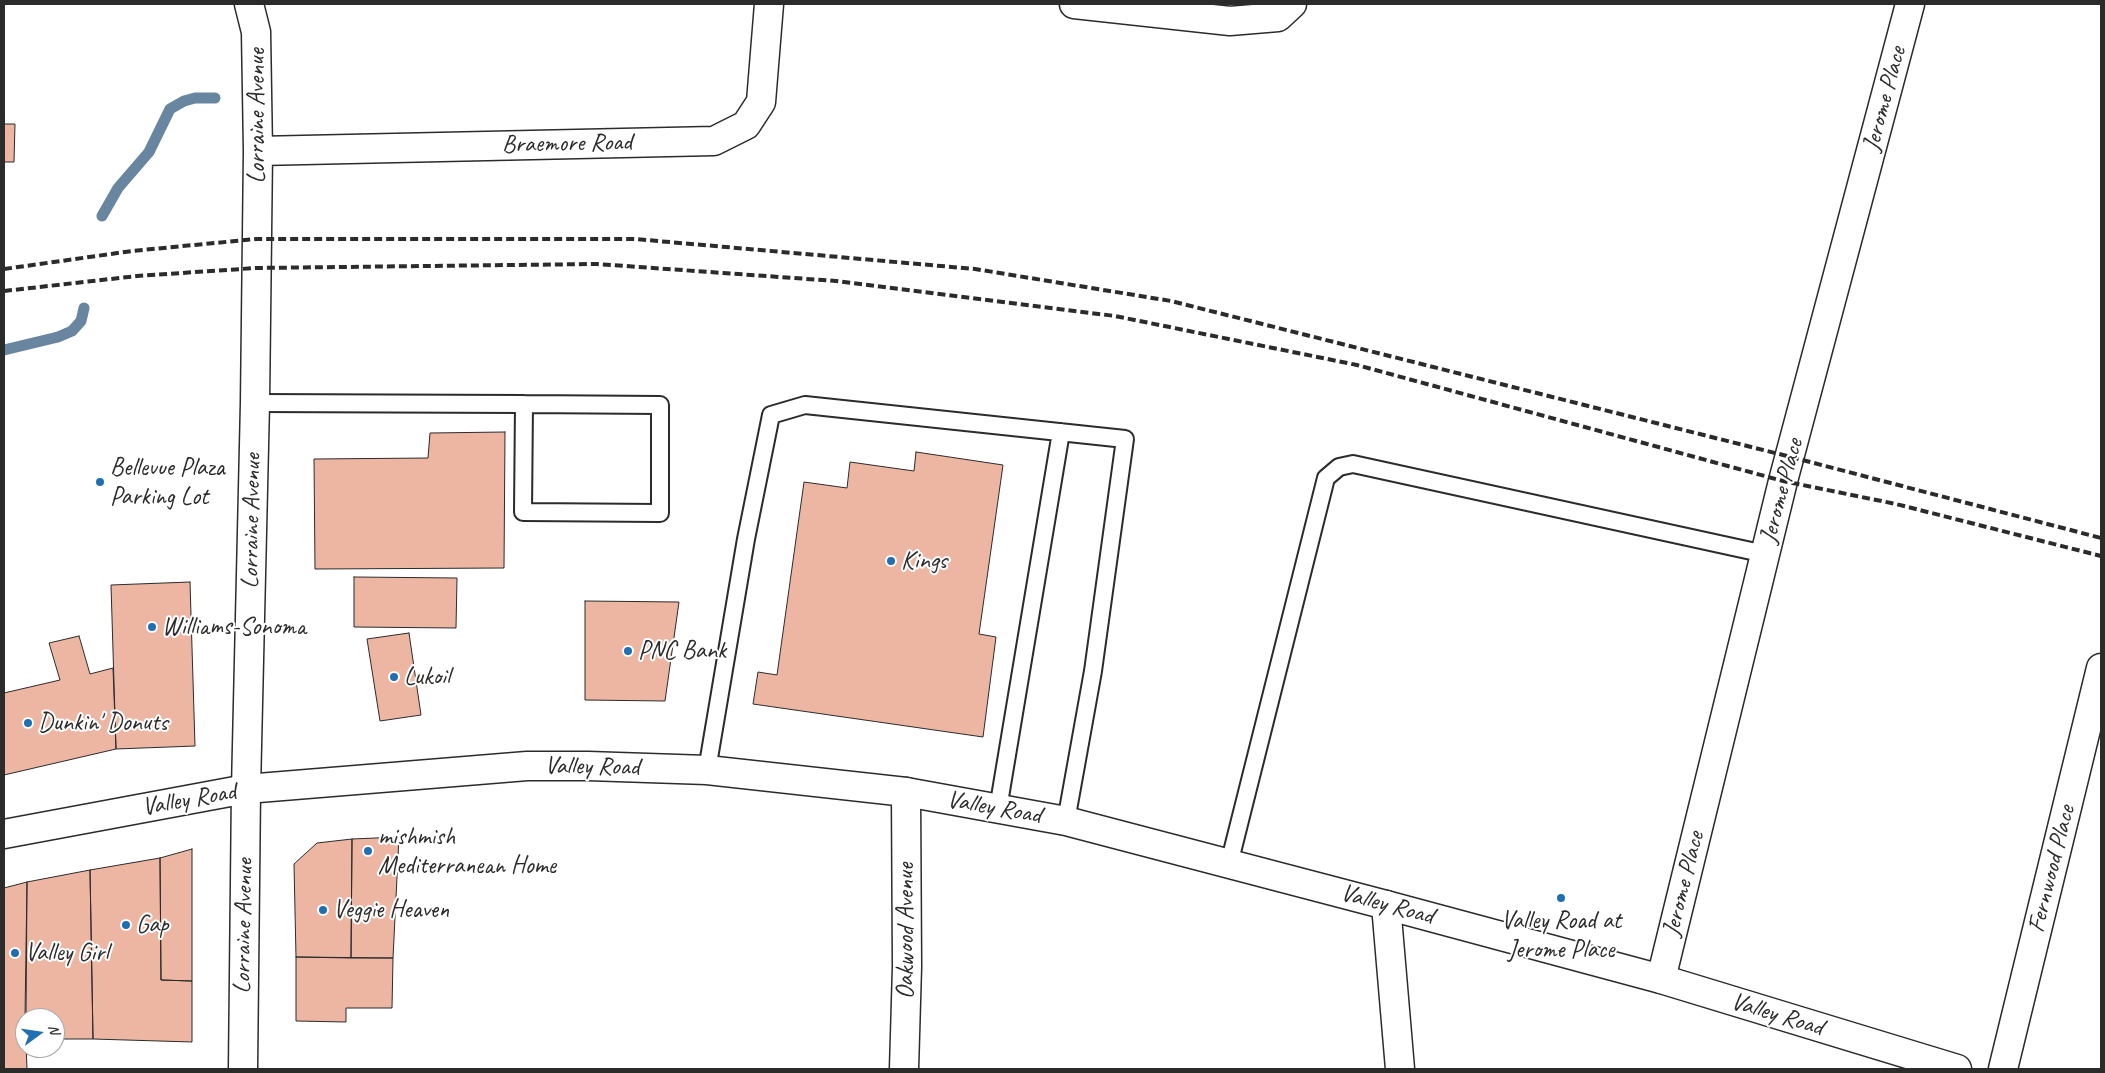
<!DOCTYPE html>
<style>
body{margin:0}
#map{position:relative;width:2105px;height:1073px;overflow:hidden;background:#fff;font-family:Caveat,sans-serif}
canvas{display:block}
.frame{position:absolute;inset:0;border:5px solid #2b2b2b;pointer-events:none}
.north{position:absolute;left:15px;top:1008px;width:50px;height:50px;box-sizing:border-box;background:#fff;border:1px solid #aaa;border-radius:50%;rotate:76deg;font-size:14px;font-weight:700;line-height:20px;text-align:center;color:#2b2b2b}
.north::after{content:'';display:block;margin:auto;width:18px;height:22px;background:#1f6fb2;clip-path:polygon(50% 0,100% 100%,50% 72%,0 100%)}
</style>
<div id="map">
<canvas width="2105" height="1073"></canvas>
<div class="frame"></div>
<div class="north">N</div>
</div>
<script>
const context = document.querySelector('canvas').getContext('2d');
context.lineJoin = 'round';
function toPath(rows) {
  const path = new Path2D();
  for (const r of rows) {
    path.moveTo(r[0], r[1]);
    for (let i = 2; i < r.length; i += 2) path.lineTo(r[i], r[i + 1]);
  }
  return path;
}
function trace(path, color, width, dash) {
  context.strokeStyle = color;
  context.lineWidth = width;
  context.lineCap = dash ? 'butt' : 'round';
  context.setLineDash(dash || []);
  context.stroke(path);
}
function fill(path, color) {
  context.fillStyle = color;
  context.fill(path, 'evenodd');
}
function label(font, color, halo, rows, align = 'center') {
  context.font = font + ' Caveat,sans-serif';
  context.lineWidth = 4;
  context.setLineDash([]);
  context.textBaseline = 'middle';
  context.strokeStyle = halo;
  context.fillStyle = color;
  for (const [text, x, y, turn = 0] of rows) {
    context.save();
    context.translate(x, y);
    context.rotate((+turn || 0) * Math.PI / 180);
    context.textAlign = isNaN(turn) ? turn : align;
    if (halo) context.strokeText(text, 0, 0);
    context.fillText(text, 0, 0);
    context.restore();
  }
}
trace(toPath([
 [102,216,118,188,149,152,170,109,184,101,195,98,215,98],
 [4,350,58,337,72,331,81,321,84,308]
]), '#6986a0', 11);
const building = toPath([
 [4,124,15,124,14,162,4,162,4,124],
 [505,432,504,568,315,569,314,459,428,458,430,433,505,432],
 [916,452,1003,465,979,634,996,637,983,737,753,704,758,672,777,675,804,482,847,488,850,462,914,471,916,452],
 [354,577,457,578,456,628,354,627,354,577],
 [190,582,195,746,116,749,111,585,190,582],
 [585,601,679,602,665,701,585,700,585,601],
 [409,633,421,715,380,721,367,639,409,633],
 [79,636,90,674,113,668,116,749,4,775,4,693,60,680,49,643,79,636],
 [399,837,393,958,351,958,352,839,399,837],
 [352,839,351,958,296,957,294,864,317,843,352,839],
 [192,849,192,981,161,980,160,858,192,849],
 [160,858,161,980,192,981,192,1042,93,1039,90,870,160,858],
 [90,870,93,1039,55,1039,55,1018,26,1018,27,882,90,870],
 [27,882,25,1018,27,1069,4,1069,4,888,27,882],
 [296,957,393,958,392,1008,346,1008,346,1022,296,1021,296,957]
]);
fill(building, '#edb6a3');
trace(building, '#2b2b2b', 1);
const service = toPath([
 [255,403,524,404,660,405,660,513,523,512,524,404],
 [707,770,746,539,771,415,805,405,1125,439,1093,671,1066,821],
 [998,809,1061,432],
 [1229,864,1326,478,1339,467,1353,464,1765,554]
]);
const minor = toPath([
 [1074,4,1230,21,1278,17,1292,4],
 [258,151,714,141,746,125,761,102,769,4],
 [1386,905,1400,1069],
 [1661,979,1783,481,1910,4],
 [243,1069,246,789,255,403,258,151,256,32,249,4],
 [904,1069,907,967,906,792],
 [2003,1069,2101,668]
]);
const secondary = toPath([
 [4,834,246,789,527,766,588,766,707,770,906,792,1066,821,1386,905,1661,979,1957,1069]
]);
trace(service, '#2b2b2b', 20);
trace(minor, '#2b2b2b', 31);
trace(secondary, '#2b2b2b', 31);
trace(service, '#fff', 16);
trace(minor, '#fff', 28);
trace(secondary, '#fff', 28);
trace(toPath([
 [4,269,132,251,256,239,635,239,975,269,1171,301,1791,457,2101,538],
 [4,291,137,276,256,268,597,264,836,281,1115,316,1357,365,1783,481,1896,504,2101,556]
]), '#2b2b2b', 4, [8, 4]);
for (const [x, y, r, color] of [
 [100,482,5,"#1f6fb2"],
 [891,561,5,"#1f6fb2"],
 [152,627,5,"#1f6fb2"],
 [628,651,5,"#1f6fb2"],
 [394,677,5,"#1f6fb2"],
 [28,723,5,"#1f6fb2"],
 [368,851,5,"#1f6fb2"],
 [1561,898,5,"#1f6fb2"],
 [323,910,5,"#1f6fb2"],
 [126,925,5,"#1f6fb2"],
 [15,953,5,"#1f6fb2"]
]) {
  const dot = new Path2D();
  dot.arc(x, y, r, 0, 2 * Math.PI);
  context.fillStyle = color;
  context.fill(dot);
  trace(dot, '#fff', 2);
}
label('25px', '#2b2b2b', '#fff', [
 ["Jerome Place",1885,99,-75],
 ["Lorraine Avenue",257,116,-90],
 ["Braemore Road",567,144,-1],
 ["Jerome Place",1782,491,-75],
 ["Lorraine Avenue",252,521,-89],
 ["Valley Road",592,767,1],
 ["Valley Road",189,800,-10],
 ["Valley Road",994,808,10],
 ["Fernwood Place",2052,869,-76],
 ["Jerome Place",1684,884,-76],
 ["Valley Road",1387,905,15],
 ["Lorraine Avenue",244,926,-89],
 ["Oakwood Avenue",906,931,-90],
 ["Valley Road",1777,1015,17]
]);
label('25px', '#2b2b2b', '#fff', [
 ["Bellevue Plaza",110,468],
 ["Parking Lot",110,497],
 ["Kings",901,561],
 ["Williams-Sonoma",162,627],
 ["PNC Bank",638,651],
 ["Lukoil",404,677],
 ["Dunkin' Donuts",38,723],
 ["mishmish",378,837],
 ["Mediterranean Home",378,866],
 ["Veggie Heaven",333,910],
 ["Valley Road at",1561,921,"center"],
 ["Jerome Place",1561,950,"center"],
 ["Gap",136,925],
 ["Valley Girl",25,953]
], 'left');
</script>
